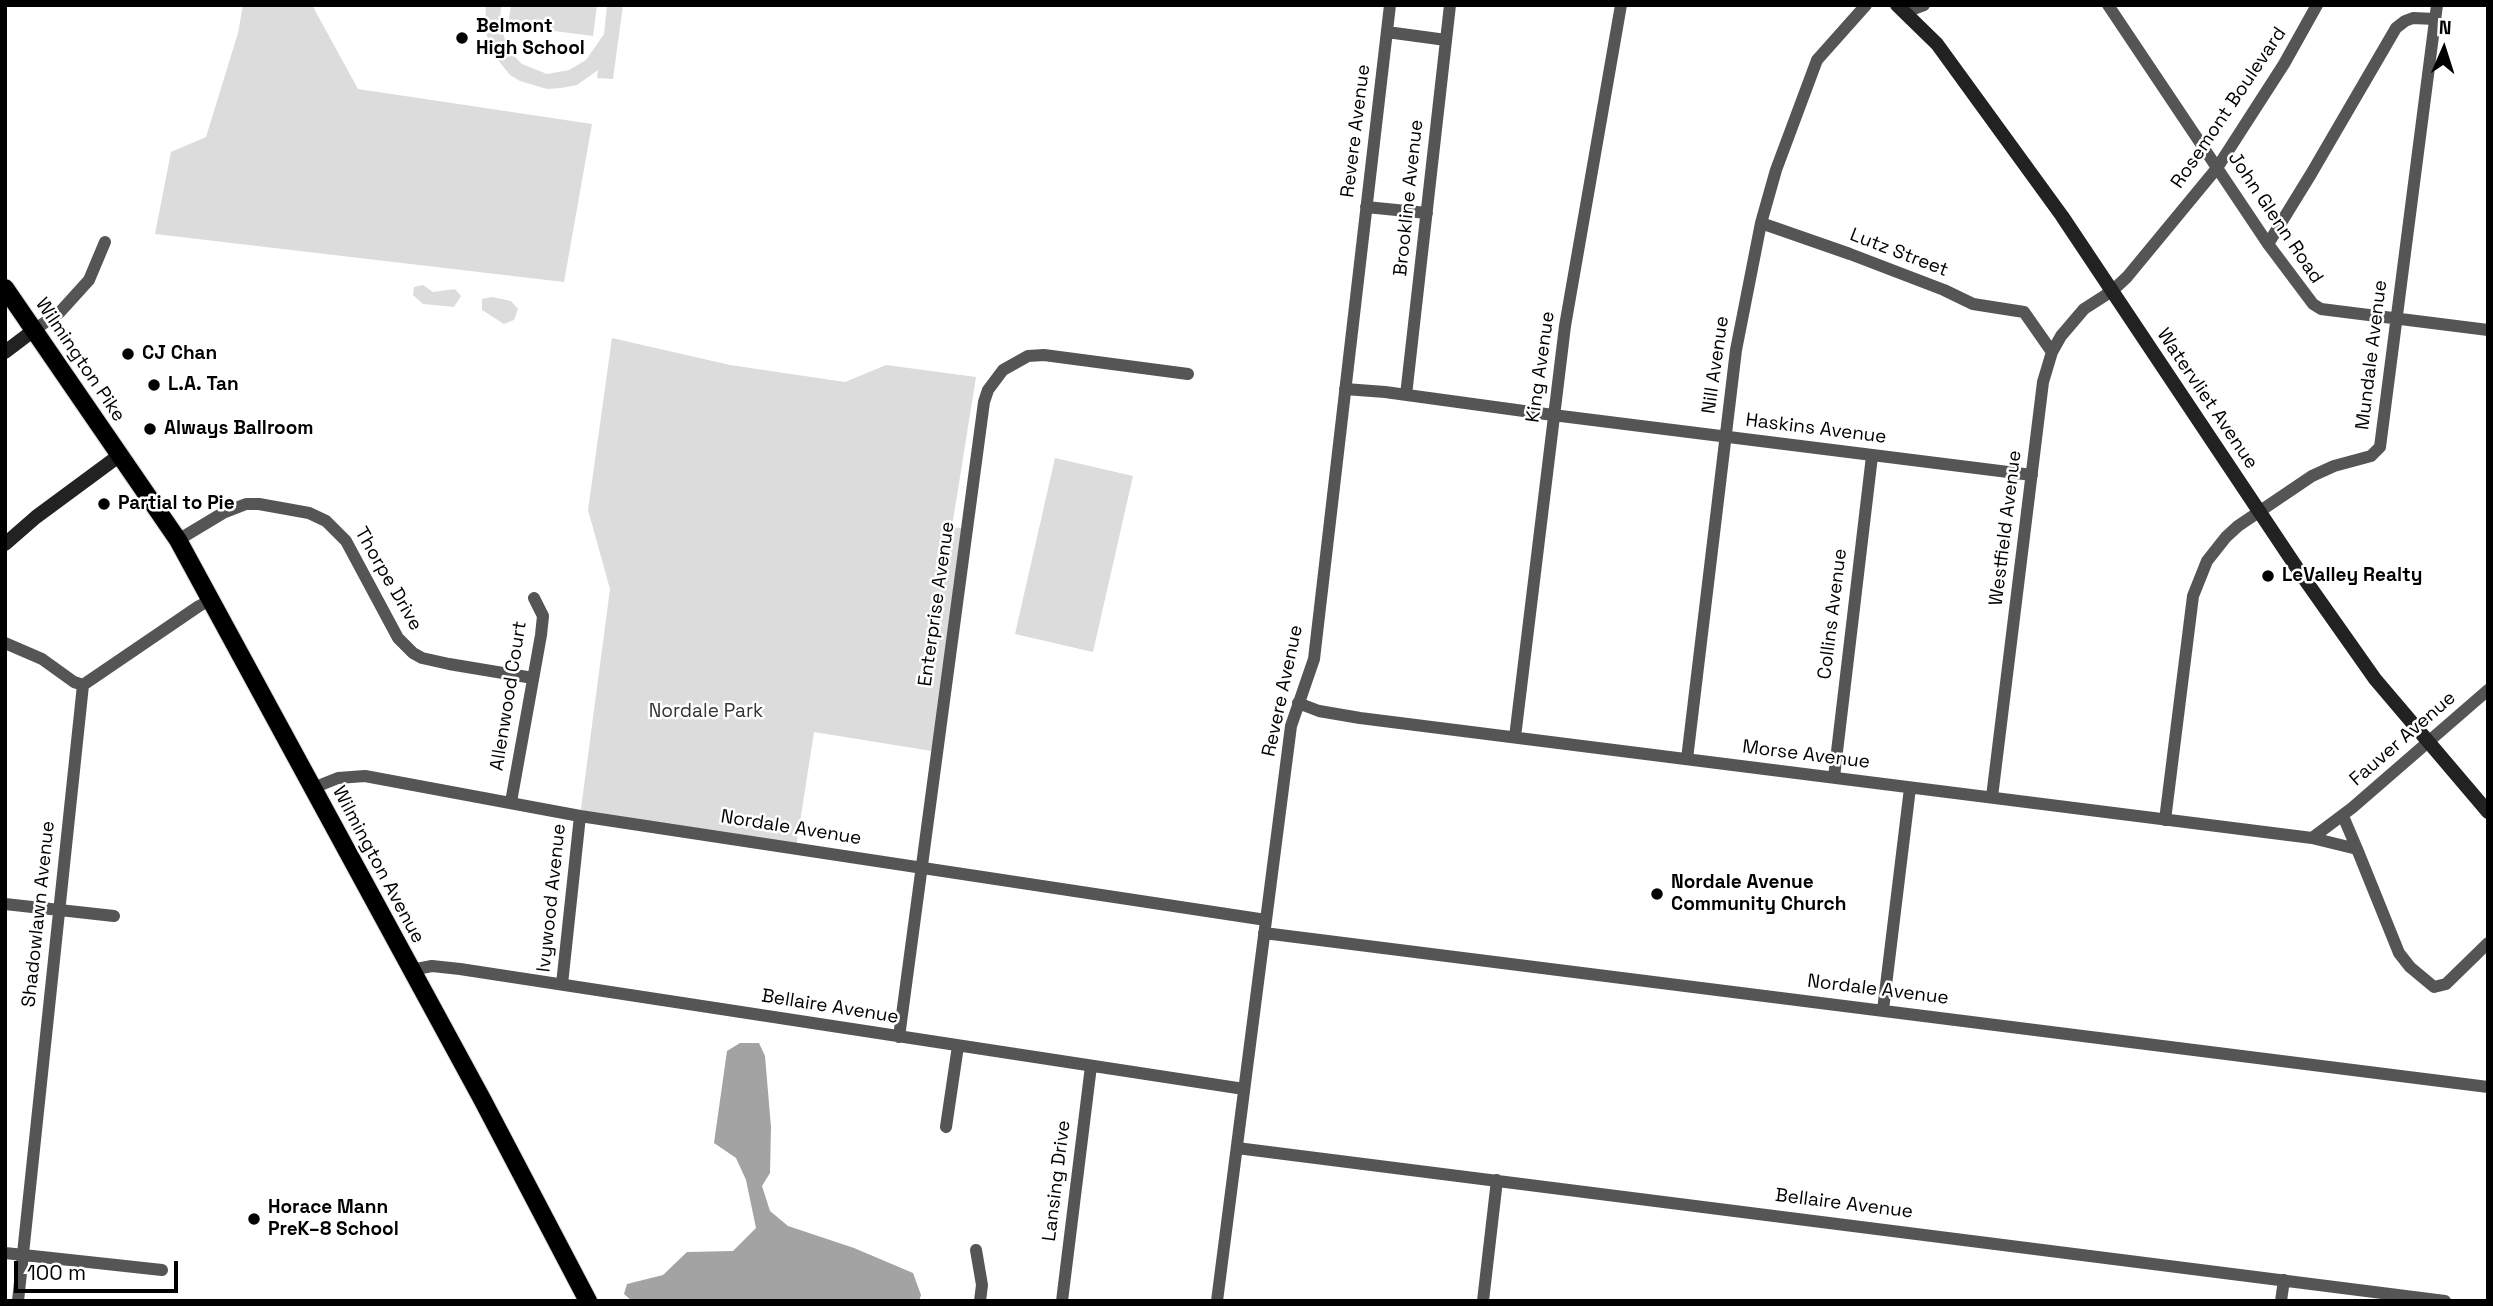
<!DOCTYPE html>
<meta charset="utf-8">
<style>
body{margin:0}
#map{position:relative;width:2493px;height:1306px;overflow:hidden;background:#fff;font-family:"Space Grotesk",sans-serif}
canvas{display:block}
.frame{position:absolute;inset:0;border:7px solid #000;pointer-events:none}
.north{position:absolute;left:2409px;top:14px;width:70px;height:70px;-webkit-text-stroke:5px #fff;paint-order:stroke;rotate:3deg;font-size:19px;font-weight:700;line-height:28px;text-align:center;color:#000}
.north::after{content:'';display:block;margin:auto;width:24px;height:32px;background:#000;clip-path:polygon(50% 0,100% 100%,50% 72%,0 100%)}
.scale{position:absolute;left:14px;top:1261px;width:164px;height:32px;box-sizing:border-box;border:4px solid #000;border-top:0;padding-left:9px;font-size:21px;line-height:24px;white-space:nowrap;color:#000;-webkit-text-stroke:5px #fff;paint-order:stroke}
</style>
<div id="map">
<canvas width="2493" height="1306"></canvas>
<div class="frame"></div>
<div class="north">N</div>
<div class="scale">100 m</div>
</div>
<script>
const context = document.querySelector('canvas').getContext('2d');
context.lineJoin = 'round';
function fill(path, color) {
  context.fillStyle = color;
  context.fill(path, 'evenodd');
}
function toPath(rows) {
  const path = new Path2D();
  for (const r of rows) {
    path.moveTo(r[0], r[1]);
    for (let i = 2; i < r.length; i += 2) path.lineTo(r[i], r[i + 1]);
  }
  return path;
}
function trace(path, color, width, dash) {
  context.strokeStyle = color;
  context.lineWidth = width;
  context.lineCap = dash ? 'butt' : 'round';
  context.setLineDash(dash || []);
  context.stroke(path);
}
function label(font, color, halo, rows, align = 'center') {
  context.font = font + ' "Space Grotesk",sans-serif';
  context.lineWidth = 5;
  context.setLineDash([]);
  context.textBaseline = 'middle';
  context.strokeStyle = halo;
  context.fillStyle = color;
  for (const [text, x, y, turn = 0] of rows) {
    context.save();
    context.translate(x, y);
    context.rotate((+turn || 0) * Math.PI / 180);
    context.textAlign = isNaN(turn) ? turn : align;
    if (halo) context.strokeText(text, 0, 0);
    context.fillText(text, 0, 0);
    context.restore();
  }
}
fill(toPath([
 [243,5,312,5,358,89,592,124,564,282,155,234,171,152,206,137,238,33],
 [486,5,501,5,500,28,512,54,522,64,547,74,569,70,586,60,604,34,607,5,623,5,613,79,597,78,598,70,577,85,561,88,547,89,520,81,510,75,493,54,485,30],
 [511,5,597,5,593,36,508,25],
 [423,285,433,292,455,289,461,296,454,307,423,304,413,295,414,287],
 [492,297,511,301,518,309,514,320,504,324,482,310,482,299],
 [612,338,730,365,845,382,886,365,976,377,952,527,967,529,938,752,814,732,796,848,580,816,610,589,588,510],
 [1055,458,1133,476,1093,652,1015,634]
]), '#dcdcdc');
fill(toPath([
 [740,1043,759,1043,765,1056,771,1127,770,1173,762,1186,770,1211,788,1226,854,1248,913,1273,921,1295,919,1301,739,1299,632,1301,624,1294,627,1284,663,1275,687,1252,733,1251,756,1228,746,1180,736,1158,714,1143,727,1051]
]), '#a3a3a3');
const primary = toPath([
 [5,288,178,540,482,1099,588,1301]
]);
trace(primary, '#dbdbdb', 20);
trace(toPath([
 [2108,5,2268,244,2313,304,2321,309,2488,330],
 [1905,12,1924,5],
 [1387,32,1446,40],
 [1366,207,1427,213],
 [1761,223,1850,254,1944,290,1973,304,2024,312,2052,352],
 [2268,244,2311,174,2396,28,2405,21,2413,18,2435,19],
 [34,330,60,312,89,280,105,242],
 [1345,389,1385,392,1553,415,2032,475],
 [1406,395,1450,5],
 [178,540,223,513,246,504,259,504,309,513,326,521,346,541,398,638,413,653,422,658,449,664,533,678],
 [5,643,42,659,74,682,83,685],
 [1298,703,1319,711,1360,718,2312,838,2357,849,2399,953,2410,967,2434,987,2446,984,2488,943],
 [1515,737,1565,326,1621,5],
 [1687,759,1736,350,1761,223,1776,170,1817,60,1866,5],
 [1834,777,1872,456],
 [313,788,338,778,365,776,580,816,1266,920],
 [1992,797,2043,382,2052,352,2061,336,2084,309,2112,291,2127,277,2217,168,2284,64,2317,5],
 [511,802,541,635,543,616,534,598],
 [2343,816,2357,849],
 [2165,820,2193,596,2207,561,2226,537,2238,526,2312,476,2334,466,2371,456,2380,447,2437,5],
 [2312,838,2352,808,2488,690],
 [5,904,114,916],
 [1264,933,2488,1087],
 [411,970,432,966,460,969,1244,1089],
 [562,984,580,816],
 [1883,1010,1910,788],
 [899,1037,984,402,988,390,1003,370,1028,356,1044,355,1188,374],
 [946,1127,958,1046],
 [1237,1148,2445,1301],
 [976,1250,982,1285,980,1301],
 [5,1253,162,1270],
 [18,1301,83,685,199,606,211,600],
 [1062,1301,1091,1066],
 [1217,1301,1291,726,1314,659,1390,5],
 [1483,1301,1497,1180],
 [2281,1301,2284,1280]
]), '#555', 12);
trace(toPath([
 [1897,5,1937,44,2062,216,2301,574,2375,679,2488,812],
 [5,352,34,330],
 [5,544,36,517,120,455]
]), '#222', 14);
trace(primary, '#000', 18);
for (const [x, y, r, color] of [
 [462,38,7,"#000"],
 [128,354,7,"#000"],
 [154,385,7,"#000"],
 [150,429,7,"#000"],
 [104,504,7,"#000"],
 [2268,576,7,"#000"],
 [1657,894,7,"#000"],
 [254,1219,7,"#000"]
]) {
  const dot = new Path2D();
  dot.arc(x, y, r, 0, 2 * Math.PI);
  context.fillStyle = color;
  context.fill(dot);
  trace(dot, '#fff', 2.5);
}
label('bold 19px', '#000', '#fff', [
 ["Belmont",476,27],
 ["High School",476,49],
 ["CJ Chan",142,354],
 ["L.A. Tan",168,385],
 ["Always Ballroom",164,429],
 ["Partial to Pie",118,504],
 ["LeValley Realty",2282,576],
 ["Nordale Avenue",1671,883],
 ["Community Church",1671,905],
 ["Horace Mann",268,1208],
 ["PreK–8 School",268,1230]
], 'left');
label('19px', '#000', '#fff', [
 ["Rosemont Boulevard",2229,108,-56],
 ["Revere Avenue",1356,131,-83],
 ["Brookline Avenue",1409,198,-84],
 ["John Glenn Road",2275,218,56],
 ["Lutz Street",1899,253,21],
 ["Mundale Avenue",2372,355,-83],
 ["Wilmington Pike",80,360,56],
 ["Nill Avenue",1716,365,-82],
 ["King Avenue",1541,367,-82],
 ["Watervliet Avenue",2207,399,56],
 ["Haskins Avenue",1816,429,7],
 ["Westfield Avenue",2006,528,-83],
 ["Thorpe Drive",388,579,60],
 ["Enterprise Avenue",937,604,-82],
 ["Collins Avenue",1833,614,-83],
 ["Revere Avenue",1283,691,-78],
 ["Allenwood Court",509,696,-81],
 ["Fauver Avenue",2403,739,-41],
 ["Morse Avenue",1806,755,7],
 ["Nordale Avenue",791,828,9],
 ["Wilmington Avenue",378,865,62],
 ["Ivywood Avenue",552,898,-84],
 ["Shadowlawn Avenue",39,914,-84],
 ["Nordale Avenue",1878,990,7],
 ["Bellaire Avenue",830,1007,9],
 ["Lansing Drive",1057,1181,-83],
 ["Bellaire Avenue",1844,1204,7]
]);
label('19px', '#333', '#fff', [
 ["Nordale Park",706,712]
]);
</script>
